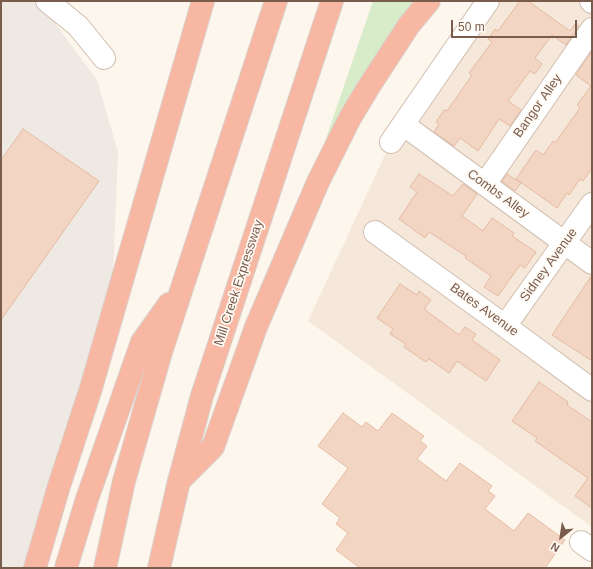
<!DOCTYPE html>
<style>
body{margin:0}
#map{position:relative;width:593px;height:569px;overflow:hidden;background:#fdf6ec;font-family:Helvetica,sans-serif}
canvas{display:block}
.frame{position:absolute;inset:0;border:2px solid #7a5c4d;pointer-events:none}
.north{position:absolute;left:541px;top:517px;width:40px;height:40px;-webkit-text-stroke:3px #fffaf3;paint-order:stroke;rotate:210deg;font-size:11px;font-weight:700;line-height:16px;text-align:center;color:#7a5c4d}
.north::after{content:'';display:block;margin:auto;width:14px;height:18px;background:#7a5c4d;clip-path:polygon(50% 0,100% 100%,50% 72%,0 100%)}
.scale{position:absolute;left:451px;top:20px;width:126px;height:18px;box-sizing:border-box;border:2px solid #7a5c4d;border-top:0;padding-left:5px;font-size:12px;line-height:14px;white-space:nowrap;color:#7a5c4d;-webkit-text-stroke:3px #fffaf3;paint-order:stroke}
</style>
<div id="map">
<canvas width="593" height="569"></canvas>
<div class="frame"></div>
<div class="north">N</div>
<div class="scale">50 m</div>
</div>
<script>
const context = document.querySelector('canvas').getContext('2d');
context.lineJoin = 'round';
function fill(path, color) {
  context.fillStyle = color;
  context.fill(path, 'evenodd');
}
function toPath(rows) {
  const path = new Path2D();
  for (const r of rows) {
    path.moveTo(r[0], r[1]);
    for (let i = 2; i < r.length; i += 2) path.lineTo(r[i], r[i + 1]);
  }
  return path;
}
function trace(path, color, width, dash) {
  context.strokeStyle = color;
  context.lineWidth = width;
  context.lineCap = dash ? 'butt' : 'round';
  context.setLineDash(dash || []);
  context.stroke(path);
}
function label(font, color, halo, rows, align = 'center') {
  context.font = font + ' Helvetica,sans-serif';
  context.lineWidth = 3.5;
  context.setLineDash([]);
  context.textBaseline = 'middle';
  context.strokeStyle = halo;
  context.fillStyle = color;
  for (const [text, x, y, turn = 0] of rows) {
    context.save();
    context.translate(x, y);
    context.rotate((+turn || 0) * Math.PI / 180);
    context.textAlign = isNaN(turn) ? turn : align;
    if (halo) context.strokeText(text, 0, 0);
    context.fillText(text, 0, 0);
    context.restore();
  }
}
fill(toPath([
 [488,1,592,2,592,527,308,321,391,142]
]), '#f5e8da');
fill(toPath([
 [1,1,39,1,97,80,118,152,113,277,32,568,1,568]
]), '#efe9e4');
fill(toPath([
 [373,1,419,1,321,153]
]), '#d8ecc9');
const building = toPath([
 [520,1,528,1,570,31,575,24,579,26,566,45,552,35,535,58,542,64,535,74,530,71,508,101,521,110,510,126,499,119,478,151,460,138,454,146,434,132,439,124,436,122,444,110,447,111,472,75,469,73,492,42,488,39,495,29,498,31,520,1],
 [592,51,592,168,583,181,580,179,569,195,567,193,557,208,516,179,536,150,543,155,553,141,555,143,580,108,577,105,591,86,576,75,592,51],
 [23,129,99,181,1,320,1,160,23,129],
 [419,174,453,196,463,184,477,194,462,216,483,231,492,218,514,233,512,236,536,252,525,268,520,265,498,296,484,287,491,276,465,258,466,256,429,232,425,238,399,219,417,192,410,187,419,174],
 [507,174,521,183,515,191,502,181,507,174],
 [592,275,592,361,552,335,592,275],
 [400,284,417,295,419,291,431,300,424,309,459,335,465,327,476,334,472,340,500,360,486,381,457,361,449,373,429,359,426,362,404,347,406,344,390,334,393,329,377,318,400,284],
 [539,382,568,402,567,405,592,422,592,508,575,496,588,478,535,441,537,438,512,421,539,382],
 [343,413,362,427,366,422,378,431,392,413,424,436,420,441,427,446,417,459,446,481,460,463,492,486,488,491,495,496,485,509,514,531,528,513,565,540,545,568,360,568,336,550,348,533,336,524,340,518,322,504,348,468,318,446,343,413]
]);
fill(building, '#f3d5c3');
trace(building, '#e6bba3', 1);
const minor = toPath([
 [47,1,78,26,104,58],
 [591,1,592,2],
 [404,125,592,263],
 [391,142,488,1],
 [485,184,592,29],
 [375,232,505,326,592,390],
 [505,326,592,204],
 [581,542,592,550]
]);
const highway = toPath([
 [180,480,213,447,256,327,318,182,350,118,368,88,409,25,429,1],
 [35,568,59,486,91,388,203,1],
 [66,568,87,499,142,342,169,304],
 [105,568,124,481,161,352,276,1],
 [159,568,179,481,202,396,332,1]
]);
trace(minor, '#d1beb0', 24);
trace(highway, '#dad1cd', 24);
trace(minor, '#fff', 22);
trace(highway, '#f7b7a3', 22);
label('13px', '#7a5c4d', '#fffaf3', [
 ["Bangor Alley",538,106,-55],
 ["Combs Alley",498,194,36],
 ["Sidney Avenue",549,265,-54],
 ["Mill Creek Expressway",239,283,-72],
 ["Bates Avenue",484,310,36]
]);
</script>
